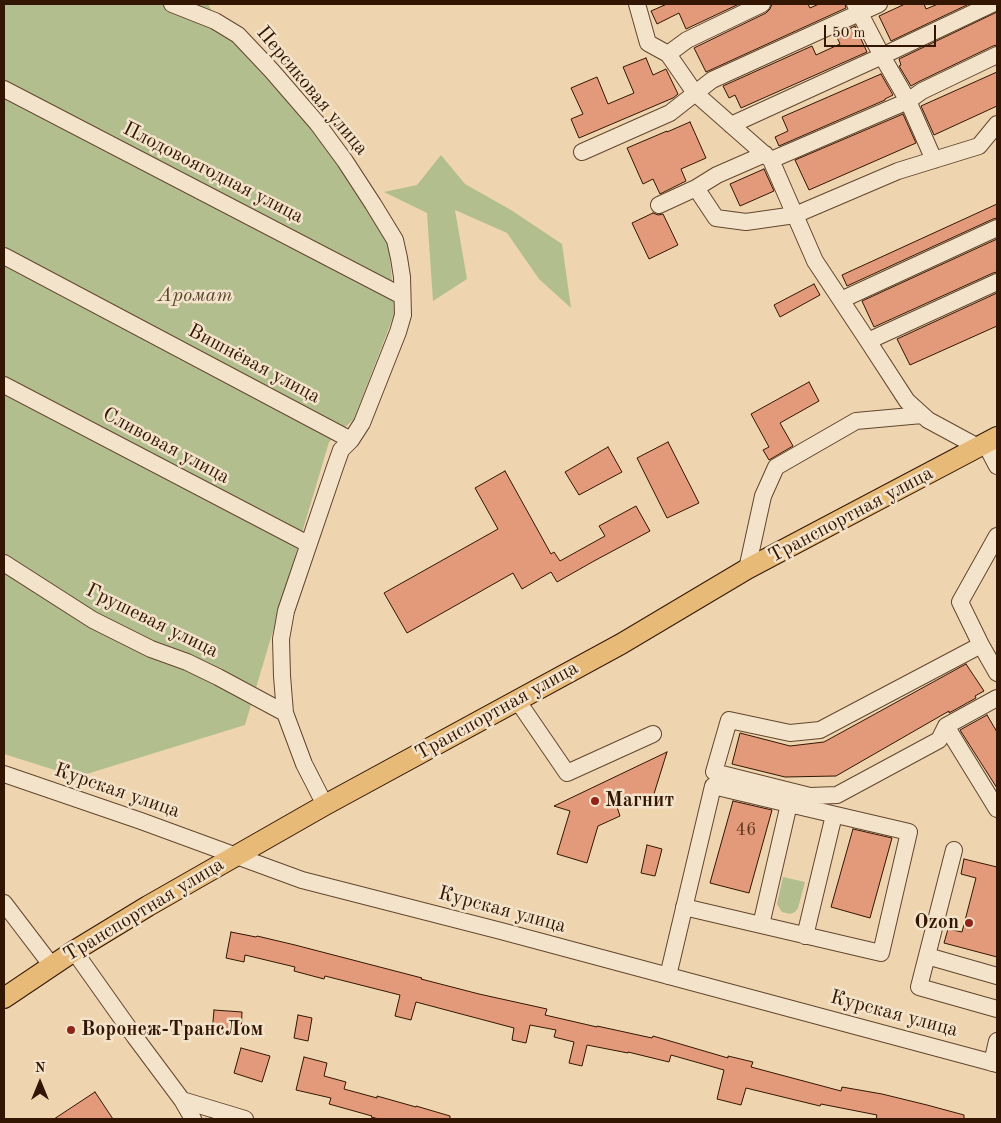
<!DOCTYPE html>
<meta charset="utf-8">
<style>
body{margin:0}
#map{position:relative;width:1001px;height:1123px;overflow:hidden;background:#eed4af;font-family:"Old Standard TT",serif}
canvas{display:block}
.frame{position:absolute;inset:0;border:5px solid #331602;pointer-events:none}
.north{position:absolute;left:15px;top:1058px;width:50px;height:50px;-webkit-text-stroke:4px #f4e3cb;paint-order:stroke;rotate:0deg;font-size:14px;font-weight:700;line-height:20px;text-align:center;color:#331602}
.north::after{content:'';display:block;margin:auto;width:18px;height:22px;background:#331602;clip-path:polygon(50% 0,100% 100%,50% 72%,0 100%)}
.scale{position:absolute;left:824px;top:25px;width:112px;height:22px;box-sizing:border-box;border:2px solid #331602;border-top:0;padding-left:6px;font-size:15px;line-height:18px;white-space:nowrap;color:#331602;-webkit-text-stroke:4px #f4e3cb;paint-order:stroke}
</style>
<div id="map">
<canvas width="1001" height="1123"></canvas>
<div class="frame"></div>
<div class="north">N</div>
<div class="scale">50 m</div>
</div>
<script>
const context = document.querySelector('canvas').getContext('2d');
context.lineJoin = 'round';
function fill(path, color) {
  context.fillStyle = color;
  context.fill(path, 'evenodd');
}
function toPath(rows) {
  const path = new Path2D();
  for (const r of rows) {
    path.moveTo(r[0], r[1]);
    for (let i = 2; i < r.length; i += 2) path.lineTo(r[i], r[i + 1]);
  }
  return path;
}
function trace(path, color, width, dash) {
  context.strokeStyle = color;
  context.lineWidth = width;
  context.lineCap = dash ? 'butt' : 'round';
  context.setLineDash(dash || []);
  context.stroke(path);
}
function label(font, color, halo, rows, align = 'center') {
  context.font = font + ' "Old Standard TT",serif';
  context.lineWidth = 5;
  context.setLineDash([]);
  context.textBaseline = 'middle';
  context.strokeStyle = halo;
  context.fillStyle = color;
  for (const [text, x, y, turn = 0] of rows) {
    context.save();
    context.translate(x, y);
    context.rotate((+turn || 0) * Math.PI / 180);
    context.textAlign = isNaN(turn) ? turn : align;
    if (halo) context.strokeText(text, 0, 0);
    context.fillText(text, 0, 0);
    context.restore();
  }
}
fill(toPath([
 [4,4,208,4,213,13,310,124,388,238,395,312,354,419,329,442,245,725,77,777,4,754],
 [441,155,465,184,511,210,562,244,571,308,539,279,507,233,455,210,467,279,433,301,427,213,384,192,417,185],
 [783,877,805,882,798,908,795,912,790,914,782,912,777,904]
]), '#b3be8f');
const building = toPath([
 [667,4,739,4,686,29,679,13,657,24,651,11,667,4],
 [772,4,808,4,810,8,819,4,845,4,846,8,706,72,694,48,766,13,770,9,772,4],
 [905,4,924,4,926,9,938,4,969,4,891,41,879,16,905,4],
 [997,12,997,45,993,46,918,82,911,86,899,66,901,65,899,59,997,12],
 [855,26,867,52,741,108,735,95,729,98,723,86,812,46,816,55,840,44,836,35,855,26],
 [646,58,653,75,666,69,678,94,673,98,579,138,571,119,583,114,571,88,597,77,608,104,634,93,623,67,646,58],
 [997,72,997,106,934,135,921,106,997,72],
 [881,74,893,95,885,99,885,100,779,146,775,137,788,131,782,117,881,74],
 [903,114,916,143,809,190,795,160,903,114],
 [690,122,706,158,681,169,686,181,660,194,653,179,643,184,627,148,667,131,667,132,690,122],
 [764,169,774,191,740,206,730,184,764,169],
 [997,204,997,218,993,219,847,286,842,275,997,204],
 [653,213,658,215,663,214,678,245,649,259,632,223,653,213],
 [997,239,997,272,993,273,874,327,862,301,997,239],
 [814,284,820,295,780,317,774,305,814,284],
 [997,293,997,326,910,365,897,339,997,293],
 [809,382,819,401,780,423,793,446,769,460,763,450,769,447,751,414,809,382],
 [668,442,699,503,667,518,637,458,668,442],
 [608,447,622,472,579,495,565,472,608,447],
 [505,471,551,554,554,552,560,561,605,536,599,526,636,506,650,531,594,561,557,582,551,572,522,589,513,573,407,633,384,593,498,529,475,488,505,471],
 [966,664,984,691,975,696,976,698,949,713,949,711,836,776,785,777,732,764,740,733,790,746,824,742,966,664],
 [987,715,997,732,997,788,960,730,987,715],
 [667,752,653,797,642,802,639,796,617,807,620,816,598,826,587,863,557,854,570,811,554,806,667,752],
 [733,801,772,810,749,893,710,883,733,801],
 [853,829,892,838,870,918,831,907,853,829],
 [647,845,662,849,655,876,641,873,647,845],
 [964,859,997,867,997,957,944,943,948,929,962,932,976,878,961,874,964,859],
 [231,932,256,937,257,936,295,945,422,978,421,979,479,994,547,1009,545,1015,597,1027,597,1026,652,1038,653,1036,728,1058,728,1056,753,1062,751,1067,841,1091,842,1087,882,1094,927,1105,964,1115,964,1119,876,1119,877,1115,821,1104,820,1106,746,1088,741,1105,717,1099,724,1070,671,1055,669,1062,628,1052,628,1053,587,1045,582,1066,569,1063,574,1042,554,1037,556,1030,530,1025,526,1043,512,1040,514,1028,416,1002,411,1020,395,1016,400,995,325,976,324,979,294,971,295,967,245,955,244,962,226,958,231,932],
 [214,1010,242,1012,241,1035,212,1033,214,1010],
 [298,1015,312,1018,308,1041,294,1038,298,1015],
 [241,1048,270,1056,262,1082,234,1073,241,1048],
 [304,1057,327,1063,324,1076,346,1082,344,1089,377,1098,377,1096,416,1107,416,1106,450,1116,450,1119,379,1119,371,1117,372,1116,329,1104,331,1098,296,1090,304,1057],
 [95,1092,113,1119,54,1119,95,1092]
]);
fill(building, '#e39a7a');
trace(building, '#331602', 1);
const minor = toPath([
 [172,4,215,21,238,35,272,71,317,123,345,161,373,204,395,240,399,258,402,277,403,315,398,332,362,423,351,440,341,450,335,467,286,611,281,639,282,676,285,713,304,764,325,805],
 [637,4,648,43,668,54,695,93,771,160,815,261,868,341,907,401,928,420,978,447],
 [855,4,882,56,908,101,934,160],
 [668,54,687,40,762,4],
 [4,89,402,296],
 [731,125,882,56,992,4],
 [582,152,670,113,712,80,879,4],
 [771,160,908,101,922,91,997,55],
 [696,188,716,218,746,222,795,215,898,171,979,146,997,124],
 [659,205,696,188,717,175,765,154],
 [4,256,351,440],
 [841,300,997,228],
 [868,341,997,282],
 [4,385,308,544],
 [985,443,997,466],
 [997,536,960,602,981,645,997,673],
 [4,563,93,620,151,649,187,662,218,677,285,713],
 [747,569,763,496,776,467,856,421,922,415],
 [981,645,820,730,790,733,729,720,714,772,810,796,837,795,939,740,946,726,997,698],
 [517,700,567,773,653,734],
 [946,726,997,809],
 [4,774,141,821,302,880,501,931,997,1064],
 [954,850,919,987,997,1009],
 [4,903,52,966],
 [761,925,881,953,909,832,789,804],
 [805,936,834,815],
 [74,951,135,1037,182,1100,193,1119],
 [927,956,997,976],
 [668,976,713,786,789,804,761,925,684,907],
 [992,1063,997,1041],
 [182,1100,245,1119]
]);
const major = toPath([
 [4,998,74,951,148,906,325,805,621,644,747,569,997,437]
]);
trace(minor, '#62462d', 18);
trace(major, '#331602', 22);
trace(minor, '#f4e3cb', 16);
trace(major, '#e7ba78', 20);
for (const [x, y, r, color] of [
 [595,801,5,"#8f2418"],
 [969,923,5,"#8f2418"],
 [71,1030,5,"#8f2418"]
]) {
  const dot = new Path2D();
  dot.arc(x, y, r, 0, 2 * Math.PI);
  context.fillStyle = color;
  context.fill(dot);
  trace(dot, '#f4e3cb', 2);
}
label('18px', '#5f3720', null, [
 ["46",746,830]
]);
label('20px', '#331602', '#f4e3cb', [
 ["Персиковая улица",312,91,50],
 ["Плодовоягодная улица",213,173,27],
 ["Вишнёвая улица",254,364,28],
 ["Сливовая улица",166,446,28],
 ["Транспортная улица",851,515,-28],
 ["Грушевая улица",152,621,26],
 ["Транспортная улица",497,711,-29],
 ["Курская улица",117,791,19],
 ["Транспортная улица",144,910,-31],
 ["Курская улица",502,910,15],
 ["Курская улица",894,1014,15]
]);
label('italic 20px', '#59482c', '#f4e3cb', [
 ["Аромат",195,296]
]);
label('bold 20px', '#331602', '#f4e3cb', [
 ["Магнит",605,801],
 ["Ozon",959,923,"right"],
 ["Воронеж-ТрансЛом",81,1030]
], 'left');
</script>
